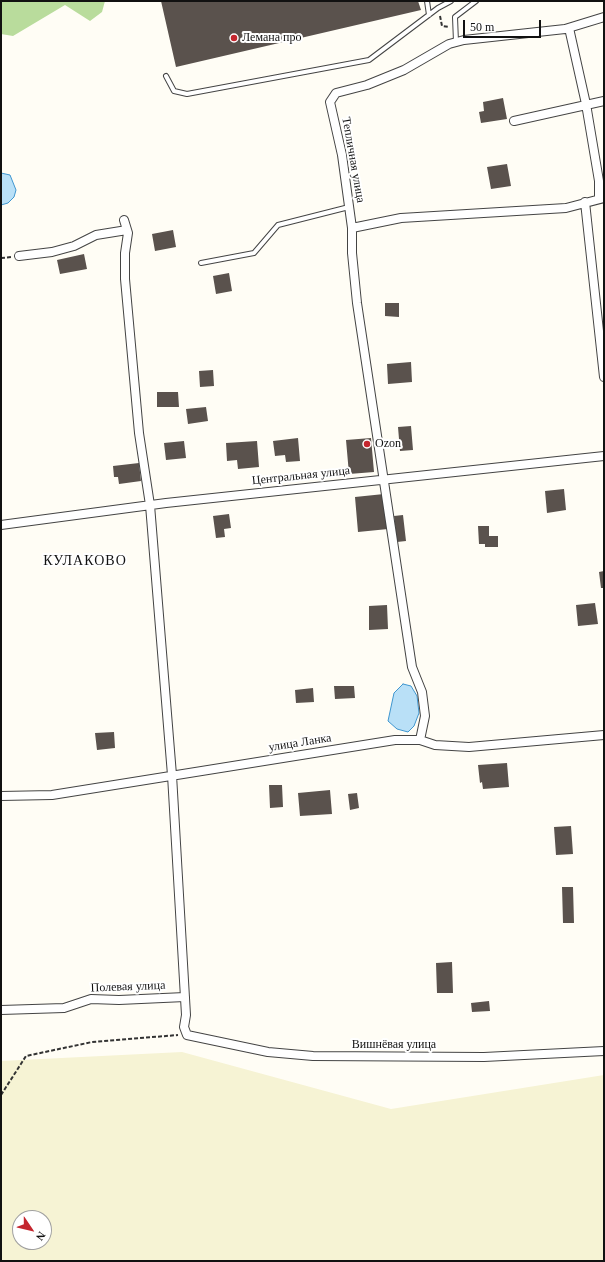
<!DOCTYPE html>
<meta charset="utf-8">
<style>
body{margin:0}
#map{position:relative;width:605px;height:1262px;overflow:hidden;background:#fffdf5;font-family:"Times New Roman",serif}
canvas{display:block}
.frame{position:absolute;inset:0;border:2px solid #111;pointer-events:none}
.north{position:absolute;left:12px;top:1210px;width:40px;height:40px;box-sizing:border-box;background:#fff;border:1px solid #a0a0a0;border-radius:50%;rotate:125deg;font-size:11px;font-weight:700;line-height:16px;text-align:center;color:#111}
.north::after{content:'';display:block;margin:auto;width:14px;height:18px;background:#c4262e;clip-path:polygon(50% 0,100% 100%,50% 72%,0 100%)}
.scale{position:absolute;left:463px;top:20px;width:78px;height:18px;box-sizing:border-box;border:2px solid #111;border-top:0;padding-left:5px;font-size:12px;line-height:14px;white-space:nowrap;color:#111;-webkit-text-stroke:3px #fff;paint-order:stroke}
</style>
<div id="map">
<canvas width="605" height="1262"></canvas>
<div class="frame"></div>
<div class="north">N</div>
<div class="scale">50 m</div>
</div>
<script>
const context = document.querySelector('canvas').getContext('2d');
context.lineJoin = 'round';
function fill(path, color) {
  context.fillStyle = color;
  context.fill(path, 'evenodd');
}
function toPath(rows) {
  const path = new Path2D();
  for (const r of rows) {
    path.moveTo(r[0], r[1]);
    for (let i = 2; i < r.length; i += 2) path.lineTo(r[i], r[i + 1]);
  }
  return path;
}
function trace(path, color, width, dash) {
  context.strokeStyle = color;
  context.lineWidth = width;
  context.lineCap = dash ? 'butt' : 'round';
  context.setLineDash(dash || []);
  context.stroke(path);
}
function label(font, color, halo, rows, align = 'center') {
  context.font = font + ' "Times New Roman",serif';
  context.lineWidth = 4;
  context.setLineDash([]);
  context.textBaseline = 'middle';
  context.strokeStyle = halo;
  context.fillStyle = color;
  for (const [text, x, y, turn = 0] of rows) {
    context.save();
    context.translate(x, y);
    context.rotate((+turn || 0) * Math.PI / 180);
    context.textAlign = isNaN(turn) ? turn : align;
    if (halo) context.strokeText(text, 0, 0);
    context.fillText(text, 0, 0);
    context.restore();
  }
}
fill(toPath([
 [182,1052,391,1109,604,1075,604,1261,1,1261,1,1061],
 [20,1218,44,1218,44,1242,20,1242]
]), '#f6f3d4');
fill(toPath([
 [1,1,105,1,102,12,90,21,65,5,13,36,1,34]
]), '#b9dc9c');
const water = toPath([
 [1,173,10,175,16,190,14,197,8,203,1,205,1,173],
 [403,684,411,686,417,696,419,713,414,726,408,732,397,729,388,721,394,693,403,684]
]);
fill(water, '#b9e0f7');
trace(water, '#3f96cf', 1);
fill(toPath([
 [161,1,418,1,421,10,176,67],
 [503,98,507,119,481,123,479,112,484,111,483,102],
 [507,164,511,186,491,189,487,167],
 [173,230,176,247,155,251,152,234],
 [84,254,87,269,60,274,57,260],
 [229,273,232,291,216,294,213,276],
 [385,303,399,303,399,317,385,316],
 [411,362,412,382,388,384,387,364],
 [213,370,214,386,200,387,199,371],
 [157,392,178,392,179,407,157,407],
 [206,407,208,421,188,424,186,409],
 [411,426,413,450,400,451,398,427],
 [298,438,300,461,286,462,285,455,275,456,273,441],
 [371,438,374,472,349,474,346,440],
 [184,441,186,458,166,460,164,443],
 [257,441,259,467,238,469,237,460,227,461,226,443],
 [139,463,141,481,119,484,118,477,114,477,113,466],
 [564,489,566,510,547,513,545,491],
 [384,494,388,529,358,532,355,497],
 [229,514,231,528,224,529,225,537,216,538,213,516],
 [403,515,406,541,397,542,394,516],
 [478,526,489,526,489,536,498,536,498,547,485,547,485,544,479,544],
 [604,571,604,588,601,588,599,572],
 [595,603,598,624,578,626,576,605],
 [387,605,388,629,369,630,369,606],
 [334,686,354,686,355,698,335,699],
 [313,688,314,702,296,703,295,690],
 [114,732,115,748,97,750,95,733],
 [507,763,509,787,483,789,482,782,480,783,478,765],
 [269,785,282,785,283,807,270,808],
 [330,790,332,814,300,816,298,793],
 [357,793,359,808,350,810,348,794],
 [571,826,573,854,556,855,554,827],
 [562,887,573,887,574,923,563,923],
 [452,962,453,993,437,993,436,963],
 [489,1001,490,1011,472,1012,471,1003]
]), '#5a524d');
const service = toPath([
 [427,1,429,15],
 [456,42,455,17,476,1],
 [166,76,174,91,187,94,369,60,438,8,451,1],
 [201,263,254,253,278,225,349,207]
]);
const minor = toPath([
 [569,28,586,104,599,181,599,199],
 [514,121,604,101],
 [585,202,604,377],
 [124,220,128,233,125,253,125,279,139,433,150,505,172,775,186,1015,184,1027,187,1035,268,1052,313,1056,484,1057,604,1051],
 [352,228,401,218,566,208,604,198],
 [19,256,52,252,74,246,96,235,127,230],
 [1,525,166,503,604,456],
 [420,740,425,716,422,692,412,667,357,303,352,253,352,228,342,155,330,102,336,93,367,85,404,70,449,44,464,40,565,29,604,17],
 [1,796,52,795,395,740,420,740,435,745,469,747,604,735],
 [1,1010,64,1008,91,999,119,1000,185,997]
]);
trace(service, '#444', 6);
trace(minor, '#444', 10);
trace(toPath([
 [440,16,442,26,449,27],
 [1,258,12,257],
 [1,1095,26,1056,92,1042,178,1035]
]), '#333', 2, [4, 2]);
trace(service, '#fff', 4);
trace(minor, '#fff', 8);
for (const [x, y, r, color] of [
 [234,38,4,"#c4262e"],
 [367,444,4,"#c4262e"]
]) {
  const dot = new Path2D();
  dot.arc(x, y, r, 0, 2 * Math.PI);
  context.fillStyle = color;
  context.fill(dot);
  trace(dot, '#fff', 1.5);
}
label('12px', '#111', '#fff', [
 ["Лемана про",242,38],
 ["Ozon",375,444]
], 'left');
label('12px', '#111', '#fff', [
 ["Тепличная улица",353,160,80],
 ["Центральная улица",301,476,-6],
 ["улица Ланка",300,743,-9],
 ["Полевая улица",128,987,-2],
 ["Вишнёвая улица",394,1045]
]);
context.letterSpacing = '1px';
label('14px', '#111', '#fff', [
 ["КУЛАКОВО",85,561]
]);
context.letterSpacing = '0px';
</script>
